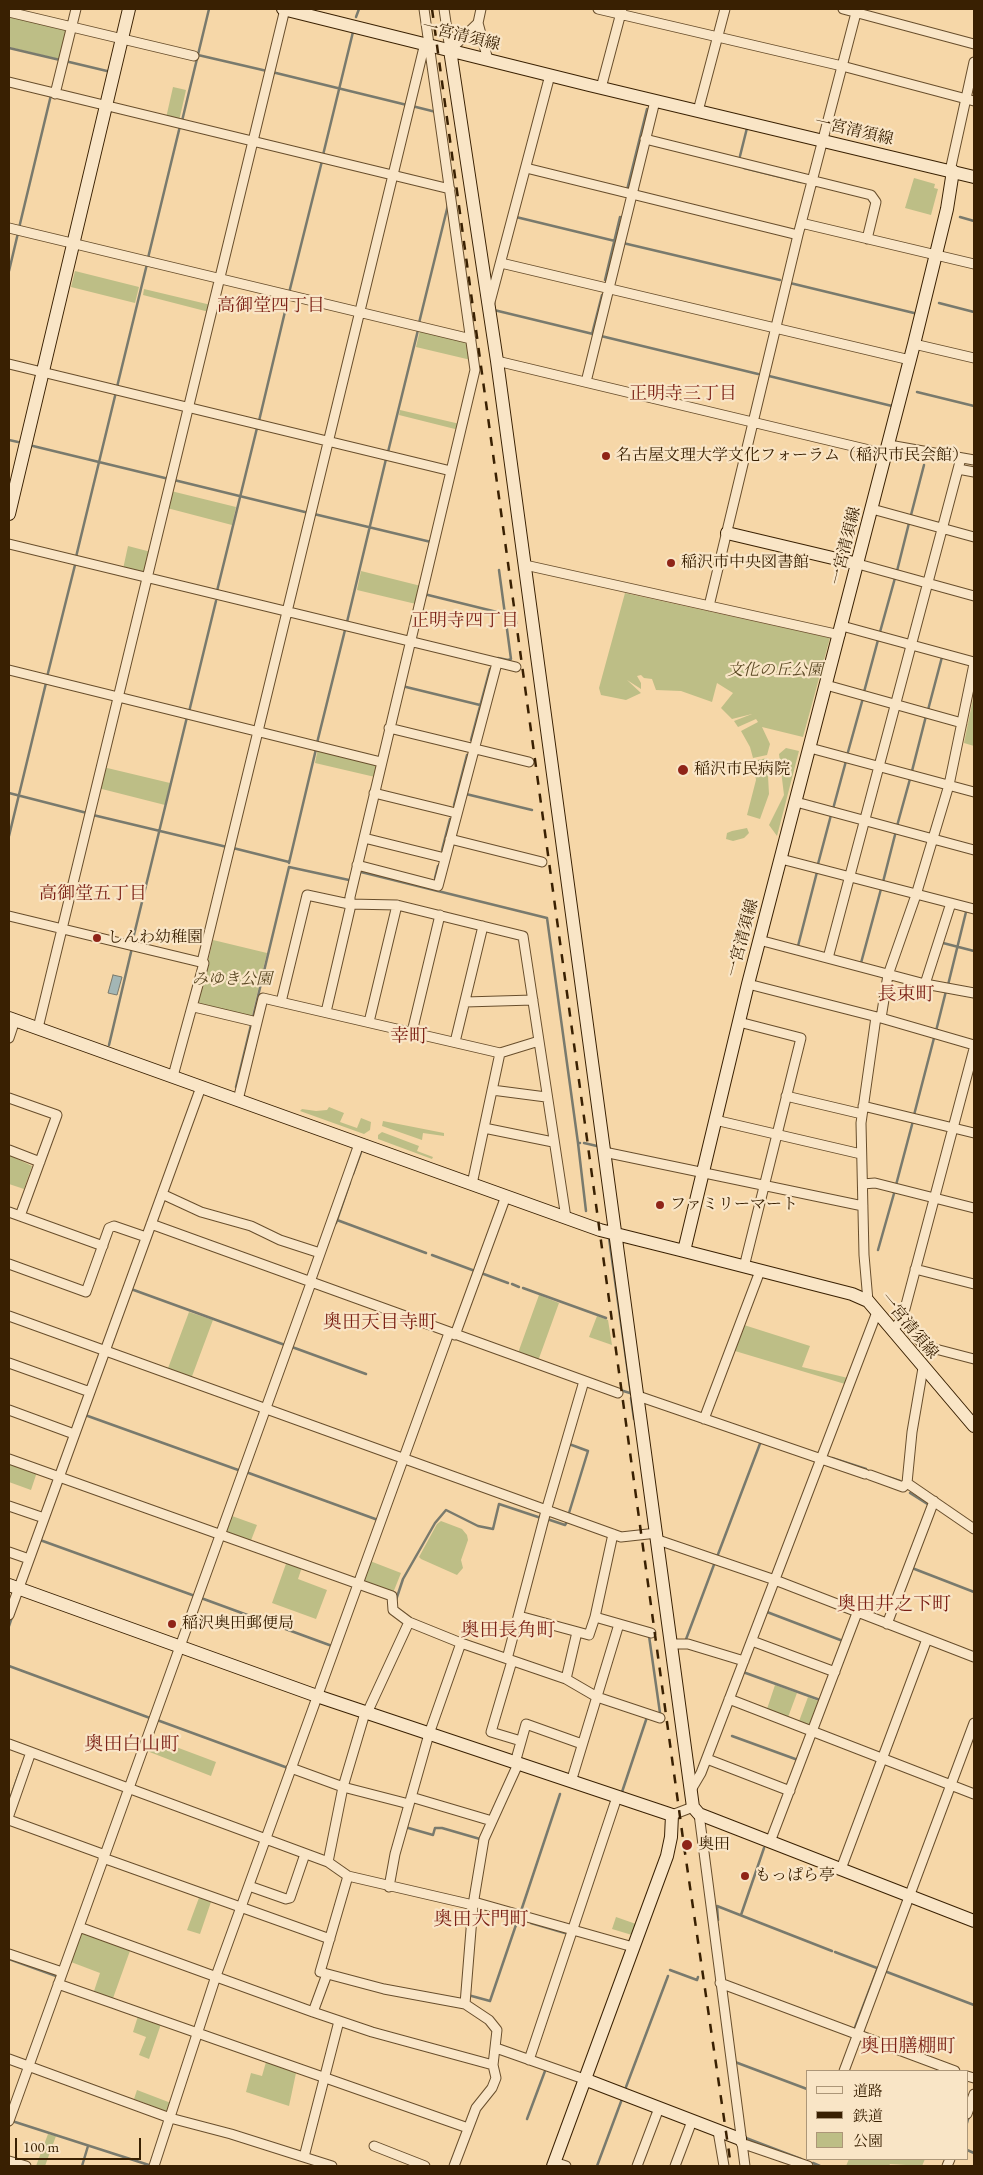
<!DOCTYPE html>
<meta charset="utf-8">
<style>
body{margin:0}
#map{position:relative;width:983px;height:2175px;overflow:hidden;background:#f6d7a8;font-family:"EB Garamond","Noto Serif JP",serif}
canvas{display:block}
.frame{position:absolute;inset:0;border:10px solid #392002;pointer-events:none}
.legend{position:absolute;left:806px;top:2070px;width:162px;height:90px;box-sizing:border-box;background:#f9e5c6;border:1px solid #ac9678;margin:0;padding:6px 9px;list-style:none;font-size:15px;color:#392002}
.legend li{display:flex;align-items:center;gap:10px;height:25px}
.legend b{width:25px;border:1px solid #ac9678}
.scale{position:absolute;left:15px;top:2138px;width:126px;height:22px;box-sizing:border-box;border:2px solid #392002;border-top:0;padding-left:6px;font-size:15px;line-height:18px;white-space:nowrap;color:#392002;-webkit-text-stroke:4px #f9e5c6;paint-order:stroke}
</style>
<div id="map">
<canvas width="983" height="2175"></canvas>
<div class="frame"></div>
<ul class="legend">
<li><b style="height:6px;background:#f9e5c6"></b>道路</li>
<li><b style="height:6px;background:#392002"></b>鉄道</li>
<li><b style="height:14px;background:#bdbe86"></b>公園</li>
</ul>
<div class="scale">100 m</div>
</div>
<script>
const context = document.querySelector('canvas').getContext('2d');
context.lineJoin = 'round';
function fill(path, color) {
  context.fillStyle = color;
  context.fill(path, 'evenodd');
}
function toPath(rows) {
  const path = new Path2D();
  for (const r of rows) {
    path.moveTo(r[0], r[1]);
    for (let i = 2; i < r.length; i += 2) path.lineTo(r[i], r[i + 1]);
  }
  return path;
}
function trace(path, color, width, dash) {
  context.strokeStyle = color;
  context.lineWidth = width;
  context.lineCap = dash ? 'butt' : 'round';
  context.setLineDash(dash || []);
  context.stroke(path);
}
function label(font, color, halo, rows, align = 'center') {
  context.font = font + ' "EB Garamond","Noto Serif JP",serif';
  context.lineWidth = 4.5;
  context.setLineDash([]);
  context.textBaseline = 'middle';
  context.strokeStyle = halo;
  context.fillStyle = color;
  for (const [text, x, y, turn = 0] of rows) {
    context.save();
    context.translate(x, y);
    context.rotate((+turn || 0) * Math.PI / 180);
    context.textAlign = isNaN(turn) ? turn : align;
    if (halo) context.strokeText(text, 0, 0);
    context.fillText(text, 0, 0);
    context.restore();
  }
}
fill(toPath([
 [9,15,66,29,59,59,9,47],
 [173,87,186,90,179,121,166,118],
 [914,178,935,184,934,188,938,189,931,215,905,208],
 [75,271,139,287,135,303,71,287],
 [144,289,211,305,209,312,143,295],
 [420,330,469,342,471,360,416,347],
 [400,410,460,424,459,430,399,415],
 [171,491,236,507,232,525,167,508],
 [128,546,151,552,147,572,143,574,123,569],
 [361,571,421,586,416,604,357,590],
 [625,593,830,638,803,737,762,727,770,744,767,755,753,758,750,747,741,731,758,722,756,719,738,727,734,721,752,714,732,719,721,708,733,693,717,683,712,702,681,691,656,690,652,679,644,678,641,675,637,676,641,683,641,689,627,680,641,693,626,700,601,695,599,688],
 [974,694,974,746,964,743],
 [318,748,378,765,375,777,315,763],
 [786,748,799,751,777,836,769,825,784,795,779,754],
 [767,758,769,794,760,819,747,815,756,780,753,761],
 [103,767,170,783,165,805,98,788],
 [747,828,749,833,744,838,733,841,726,839,727,833,732,831],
 [213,940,267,953,251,1019,197,1007],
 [329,1107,344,1113,340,1122,357,1128,361,1118,371,1122,370,1130,364,1134,300,1111,302,1109,316,1111,327,1110],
 [383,1121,444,1133,444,1136,423,1133,422,1140,382,1126],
 [382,1132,419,1146,417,1151,433,1157,432,1159,378,1139,378,1135],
 [9,1155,32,1166,24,1189,9,1184],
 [539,1295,559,1303,538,1361,518,1353],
 [189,1312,213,1320,191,1379,167,1371],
 [597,1316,608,1320,612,1345,589,1337],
 [744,1325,810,1346,802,1367,848,1378,845,1384,735,1351],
 [9,1462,37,1472,31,1490,9,1482],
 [232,1516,257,1525,250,1543,226,1534],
 [441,1521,462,1529,467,1535,468,1540,461,1560,463,1568,457,1575,421,1559,419,1557,437,1524],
 [287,1561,302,1567,298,1579,327,1590,316,1619,272,1603],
 [370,1561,401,1573,393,1593,362,1584],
 [775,1685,797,1693,787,1720,766,1712],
 [808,1697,818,1701,808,1728,798,1724],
 [152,1738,216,1762,211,1776,147,1751],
 [200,1895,212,1899,200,1934,187,1930],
 [616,1917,636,1924,632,1935,612,1929],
 [82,1930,131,1948,112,2001,93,1994,100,1973,71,1962],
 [138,2016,161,2024,149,2059,139,2055,146,2037,133,2032],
 [266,2062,296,2073,289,2106,246,2092,251,2073,262,2076],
 [137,2090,171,2103,168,2112,134,2099],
 [48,2134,56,2136,45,2166,36,2166],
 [849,2159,925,2159,922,2166,890,2164,889,2166,846,2166]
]), '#bdbe86');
const water = toPath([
 [113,975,122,977,117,995,108,993,113,975]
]);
fill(water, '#a3b6b5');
trace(water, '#797a6d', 1);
trace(toPath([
 [356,17,359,9],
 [9,48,60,60],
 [198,55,267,71],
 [65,61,107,71],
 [272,72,407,105],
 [412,106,436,112],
 [182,121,209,9],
 [323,155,353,32],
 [740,156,747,128],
 [744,168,801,182],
 [627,190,647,109],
 [516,217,615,241],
 [960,217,974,221],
 [19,228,51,95],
 [623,243,780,280],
 [148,258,180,126],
 [9,271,18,233],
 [605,280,620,217],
 [790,283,914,313],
 [289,293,322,161],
 [939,303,974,312],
 [494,310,593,334],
 [419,323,448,205],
 [592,334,602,295],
 [601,336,758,374],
 [769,376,892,406],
 [117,387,147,264],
 [917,392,974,406],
 [259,421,288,299],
 [9,440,18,442],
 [33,446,169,479],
 [388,452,418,330],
 [174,480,309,513],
 [314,514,431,542],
 [911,515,924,465],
 [76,557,116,392],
 [897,571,909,523],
 [217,591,257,428],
 [424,594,505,614],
 [347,622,386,459],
 [880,632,895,578],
 [498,658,508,660,511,659,499,570],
 [47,677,75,565],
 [402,686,480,705],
 [864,692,878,640],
 [928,710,942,657],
 [189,712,216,601],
 [471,740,490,669],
 [317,743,345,630],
 [848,752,863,698],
 [912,771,926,716],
 [9,793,87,813],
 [466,794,532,810],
 [454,805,467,755],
 [833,809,846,761],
 [93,815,227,847],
 [897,826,910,779],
 [9,836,46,683],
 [233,848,289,862],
 [442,850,450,819],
 [289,863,316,749],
 [818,864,831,815],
 [361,872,547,918,578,1143],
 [435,878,438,866],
 [883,882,896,831],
 [132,943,187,717],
 [943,943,974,951],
 [798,946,817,872],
 [861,963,881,889],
 [948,985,966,912],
 [253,1017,289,867,349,880],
 [936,1031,946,991],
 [109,1045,132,948],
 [236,1087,251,1025],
 [914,1115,934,1038],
 [580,1143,578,1143,586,1211],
 [584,1143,597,1146],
 [353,1174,361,1152],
 [896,1185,913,1121],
 [337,1220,426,1253],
 [336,1223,350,1182],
 [609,1238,631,1394],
 [878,1250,895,1190],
 [432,1255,475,1271],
 [481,1273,508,1283],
 [512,1284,519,1287],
 [523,1288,606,1318],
 [131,1289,285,1345],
 [292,1347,366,1374],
 [620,1390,630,1393],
 [631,1398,634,1419],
 [85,1415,241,1471],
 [569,1444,588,1451,569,1513],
 [832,1458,866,1469],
 [246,1472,378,1520],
 [888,1477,900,1481],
 [910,1493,929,1505],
 [547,1519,565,1525,567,1522],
 [41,1538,40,1540,195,1596],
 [717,1557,761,1441],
 [912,1568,974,1592],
 [201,1598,332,1646],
 [396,1600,403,1579,435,1523,446,1510,478,1526,493,1529,499,1504,541,1518],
 [767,1612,843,1641],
 [9,1626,12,1617],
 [649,1636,660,1713],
 [685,1642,715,1562],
 [9,1666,150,1718],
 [743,1672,820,1700],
 [157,1720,288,1768],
 [732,1736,798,1760],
 [622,1792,647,1717],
 [9,1802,21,1768],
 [405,1827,433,1835,435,1828,442,1828,480,1839],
 [521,1911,560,1794],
 [741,1915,764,1848],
 [718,1920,717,1906,832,1951],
 [531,1923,565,1933],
 [835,1952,877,1968],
 [9,1959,56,1976],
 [670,1970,697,1980,698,1977],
 [887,1972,974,2005],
 [468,1995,490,2001,518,1919,521,1920],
 [854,2030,877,1970],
 [735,2062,807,2089],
 [626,2087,668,1976],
 [527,2119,545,2071],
 [12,2121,152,2166],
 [967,2123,969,2116],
 [746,2138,801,2159],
 [967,2150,974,2153],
 [813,2163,820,2166],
 [82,2166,88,2146],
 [597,2166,622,2099]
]), '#797a6d', 2.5);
const street = toPath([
 [444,9,450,50],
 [481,9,478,23,488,60],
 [598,9,842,66,974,101],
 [843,9,974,44],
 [9,12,194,56],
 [450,50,478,23],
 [9,82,450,189],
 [601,88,622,9],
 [55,94,76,9],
 [698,111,725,9],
 [645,139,871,195,876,202,867,239],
 [526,168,798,235],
 [950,171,974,62],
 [801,223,974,264],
 [9,228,471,339],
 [501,263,910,360],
 [490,302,550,75],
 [914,344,974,358],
 [497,361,886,454],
 [9,364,451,471],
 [586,382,655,101],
 [889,445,974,460],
 [958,469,974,472],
 [872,509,974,537],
 [9,544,516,667],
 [858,564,974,596],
 [525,565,840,635],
 [709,606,798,235,857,9],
 [842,626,974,662],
 [9,670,381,762],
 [826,685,962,723],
 [389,728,529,762],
 [810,748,974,792],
 [374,793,456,813],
 [796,802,974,850],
 [364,838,445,858],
 [450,839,542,862],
 [781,859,974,909],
 [357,865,438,886,497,663],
 [9,916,204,963,173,1076],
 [759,940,925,984,974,993],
 [828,958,961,458],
 [202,962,425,43],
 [748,984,881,1018,974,1045],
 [925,984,951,903],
 [281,1002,307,895,349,904,397,905,523,936,566,1218],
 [465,1002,533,1000],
 [194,1007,257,1022],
 [326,1012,350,909,350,897,475,370,424,9],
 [881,1018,888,975,916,895,949,785,974,664],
 [369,1022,397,905],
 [739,1022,801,1038,744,1267],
 [38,1028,285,9],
 [412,1032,440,915],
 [9,1038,15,1020],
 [455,1042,483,926],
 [500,1053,539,1041],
 [492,1090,546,1097],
 [786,1096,862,1114],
 [9,1098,57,1115,20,1216],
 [238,1100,263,998,500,1053,472,1184],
 [863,1106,974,1133],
 [715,1120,861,1154],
 [484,1128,553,1142],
 [9,1150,40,1162],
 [604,1152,863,1206],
 [863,1184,875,1183,974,1208],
 [162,1194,201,1212,251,1226,280,1240,320,1253],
 [9,1212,103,1246],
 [151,1224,618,1393],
 [9,1264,86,1292,109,1228,114,1226,146,1237],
 [915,1269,974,1284],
 [310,1282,359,1144],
 [868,1301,864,1255,861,1123,876,1017],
 [9,1316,621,1537,657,1533],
 [902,1320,924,1346,974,1359],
 [892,1330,902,1320,974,1049],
 [455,1335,506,1196],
 [9,1363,90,1392],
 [638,1396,865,1474],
 [9,1410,74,1434],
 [704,1419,760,1271],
 [9,1459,392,1596,393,1610,409,1622,461,1643,566,1679,597,1697,660,1718],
 [870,1475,903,1487,907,1483,974,1529],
 [907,1483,912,1432,923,1368],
 [9,1506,44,1518],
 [613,1534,595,1617,651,1633],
 [658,1540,775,1580,974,1657],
 [9,1552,29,1559],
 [9,1615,201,1087],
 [519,1616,589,1635,595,1617],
 [887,1624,934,1501],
 [752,1641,835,1672],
 [672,1644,688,1644,744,1661],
 [507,1659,546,1511,584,1381],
 [512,1661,491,1732,521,1741],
 [566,1679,577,1632],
 [729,1699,974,1794],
 [367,1713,409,1622],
 [9,1744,328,1862,348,1876,473,1905],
 [707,1759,790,1791],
 [515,1763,526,1724,582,1744],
 [291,1768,343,1787,409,1804],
 [571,1782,619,1624],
 [691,1790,701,1773,877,1312],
 [411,1797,492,1821],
 [699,1814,745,2166],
 [9,1815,31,1752],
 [672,1815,693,1807],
 [9,1820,105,1855],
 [770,1842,857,1613],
 [103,1858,330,1939],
 [328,1862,343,1787,365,1713],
 [841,1869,927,1639],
 [348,1876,320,1972,384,1989,465,2004,489,2020,497,2030,493,2065,496,2078,492,2088,476,2108,454,2166],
 [249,1886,286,1899,290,1898,305,1854],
 [389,1887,395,1854,429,1734,461,1643],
 [474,1902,633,1947],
 [79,1927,313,2012],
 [9,1954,62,1972],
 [327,1974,313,2012,372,2032,493,2065],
 [720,1983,955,2071],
 [58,1984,468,2128],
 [465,2004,473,1905,484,1839,518,1764],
 [496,2048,584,2079],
 [9,2059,170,2118,231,2134,332,2166],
 [529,2060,617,1797],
 [844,2071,974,1723],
 [967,2076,974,2078],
 [967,2114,974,2094],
 [9,2121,311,1283],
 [718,2131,724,2166],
 [741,2143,808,2166],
 [374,2146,425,2166],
 [304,2157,339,2021],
 [9,2161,26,2166],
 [554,2162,566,2166],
 [154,2166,216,1976,449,1333],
 [637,2166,659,2108],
 [675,2166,692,2121],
 [947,2166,950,2159]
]);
const secondary = toPath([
 [283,9,589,85,974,177],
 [450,50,497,361,693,1807,699,1814,974,1921],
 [953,171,947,209,914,344,748,984,684,1251,852,1294,868,1301,974,1426],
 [9,514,129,9],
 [727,533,858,564],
 [9,1018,600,1230,684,1251],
 [9,1585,317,1696,672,1815,671,1837,667,1856,553,2166],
 [584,2079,740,2139]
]);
trace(street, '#684e2c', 11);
trace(secondary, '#392002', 14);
trace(street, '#f9e5c6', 9);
trace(secondary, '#f9e5c6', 12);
trace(toPath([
 [432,9,684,1846,731,2166]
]), '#392002', 2.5, [9, 9]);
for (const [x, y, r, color] of [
 [606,456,5,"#8f2418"],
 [671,563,5,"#8f2418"],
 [683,770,6,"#8f2418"],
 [97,938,5,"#8f2418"],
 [660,1205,5,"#8f2418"],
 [172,1624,5,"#8f2418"],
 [687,1845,6,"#8f2418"],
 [745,1876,5,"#8f2418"]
]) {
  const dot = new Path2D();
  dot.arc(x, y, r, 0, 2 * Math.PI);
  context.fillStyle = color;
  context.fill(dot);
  trace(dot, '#f9e5c6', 2);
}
label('16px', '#392002', '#f9e5c6', [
 ["一宮清須線",461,36,14],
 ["一宮清須線",854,131,13],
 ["一宮清須線",846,546,-76],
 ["一宮清須線",743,938,-75],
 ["一宮清須線",909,1326,50]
]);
label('16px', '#392002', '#f9e5c6', [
 ["名古屋文理大学文化フォーラム（稲沢市民会館）",616,456],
 ["稲沢市中央図書館",681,563],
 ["稲沢市民病院",694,770],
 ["しんわ幼稚園",107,938],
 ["ファミリーマート",670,1205],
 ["稲沢奥田郵便局",182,1624],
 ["奥田",698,1845],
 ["もっぱら亭",755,1876]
], 'left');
label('italic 16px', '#5a4823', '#f9e5c6', [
 ["文化の丘公園",775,671],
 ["みゆき公園",232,980]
]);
label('18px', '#7a1f14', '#f9e5c6', [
 ["高御堂四丁目",271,306],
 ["正明寺三丁目",683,394],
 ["正明寺四丁目",465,621],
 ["高御堂五丁目",93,894]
]);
label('19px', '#7a1f14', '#f9e5c6', [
 ["長束町",906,995],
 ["幸町",409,1037],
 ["奥田天目寺町",380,1323],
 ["奥田井之下町",894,1605],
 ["奥田長角町",508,1631],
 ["奥田白山町",132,1745],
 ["奥田大門町",481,1920],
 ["奥田膳棚町",908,2047]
]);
</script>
